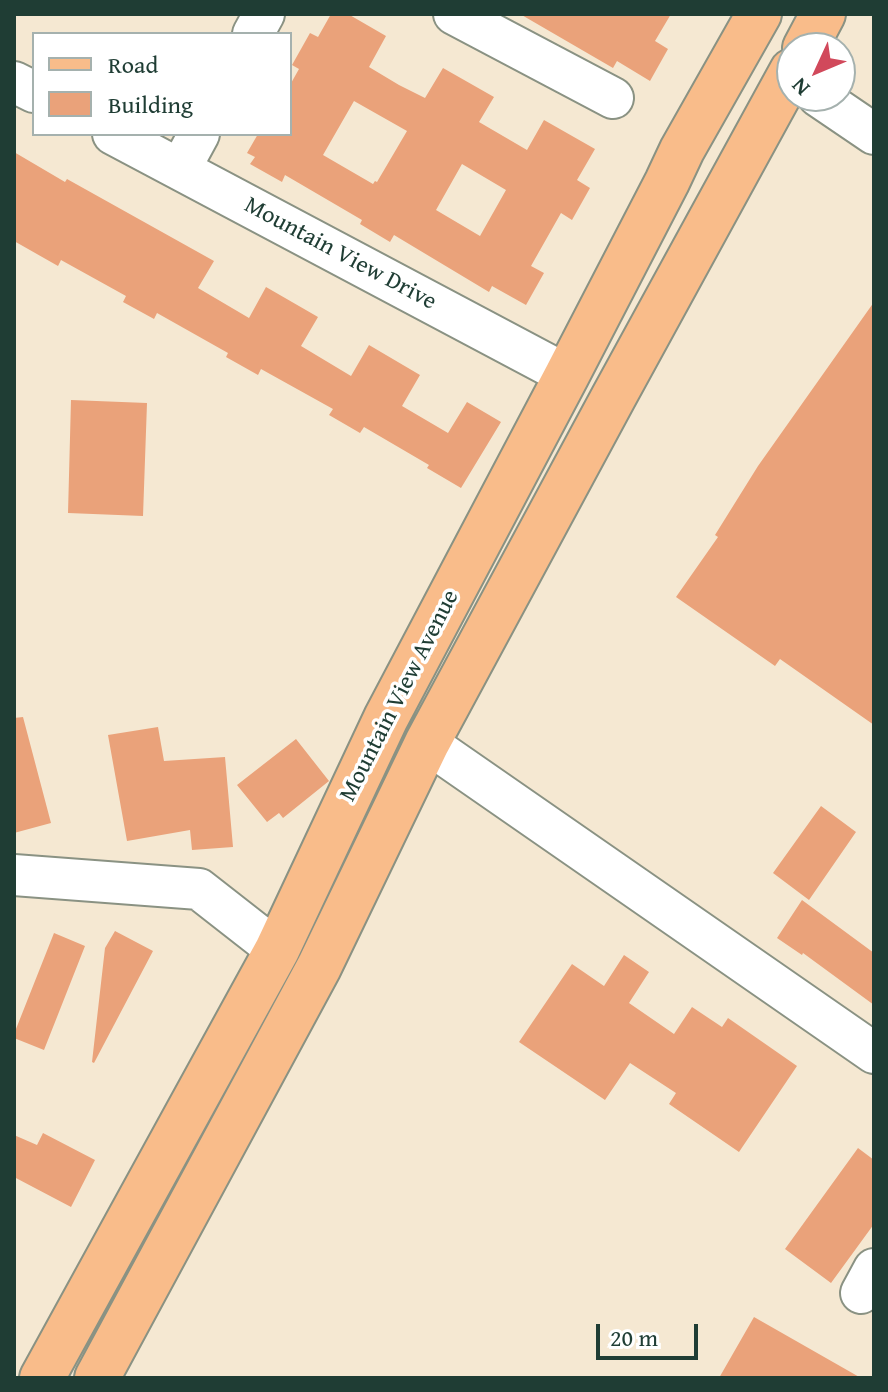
<!DOCTYPE html>
<style>
body{margin:0}
#map{position:relative;width:888px;height:1392px;overflow:hidden;background:#f5e8d2;font-family:"Gentium Book Plus",serif}
canvas{display:block}
.frame{position:absolute;inset:0;border:16px solid #1f3d34;pointer-events:none}
.legend{position:absolute;left:32px;top:32px;width:260px;height:104px;box-sizing:border-box;background:#fff;border:2px solid #a5b1ae;margin:0;padding:10px 14px;list-style:none;font-size:24px;color:#1f3d34}
.legend li{display:flex;align-items:center;gap:16px;height:40px}
.legend b{width:40px;border:2px solid #a5b1ae}
.north{position:absolute;left:776px;top:32px;width:80px;height:80px;box-sizing:border-box;background:#fff;border:2px solid #a5b1ae;border-radius:50%;rotate:226deg;font-size:22px;font-weight:700;line-height:32px;text-align:center;color:#1f3d34}
.north::after{content:'';display:block;margin:auto;width:28px;height:36px;background:#d1495b;clip-path:polygon(50% 0,100% 100%,50% 72%,0 100%)}
.scale{position:absolute;left:596px;top:1324px;width:102px;height:36px;box-sizing:border-box;border:4px solid #1f3d34;border-top:0;padding-left:10px;font-size:24px;line-height:28px;white-space:nowrap;color:#1f3d34;-webkit-text-stroke:6px #fff;paint-order:stroke}
</style>
<div id="map">
<canvas width="888" height="1392"></canvas>
<div class="frame"></div>
<ul class="legend">
<li><b style="height:10px;background:#f9bc8a"></b>Road</li>
<li><b style="height:22px;background:#eaa27a"></b>Building</li>
</ul>
<div class="north">N</div>
<div class="scale">20 m</div>
</div>
<script>
const context = document.querySelector('canvas').getContext('2d');
context.lineJoin = 'round';
function fill(path, color) {
  context.fillStyle = color;
  context.fill(path, 'evenodd');
}
function toPath(rows) {
  const path = new Path2D();
  for (const r of rows) {
    path.moveTo(r[0], r[1]);
    for (let i = 2; i < r.length; i += 2) path.lineTo(r[i], r[i + 1]);
  }
  return path;
}
function trace(path, color, width, dash) {
  context.strokeStyle = color;
  context.lineWidth = width;
  context.lineCap = dash ? 'butt' : 'round';
  context.setLineDash(dash || []);
  context.stroke(path);
}
function label(font, color, halo, rows, align = 'center') {
  context.font = font + ' "Gentium Book Plus",serif';
  context.lineWidth = 7;
  context.setLineDash([]);
  context.textBaseline = 'middle';
  context.strokeStyle = halo;
  context.fillStyle = color;
  for (const [text, x, y, turn = 0] of rows) {
    context.save();
    context.translate(x, y);
    context.rotate((+turn || 0) * Math.PI / 180);
    context.textAlign = isNaN(turn) ? turn : align;
    if (halo) context.strokeText(text, 0, 0);
    context.fillText(text, 0, 0);
    context.restore();
  }
}
fill(toPath([
 [331,14,348,14,386,36,369,67,399,85,425,98,443,68,494,97,479,122,527,150,544,120,595,149,577,180,590,188,572,220,561,213,531,266,544,273,526,305,492,286,489,292,394,235,390,242,360,224,362,220,285,175,282,182,250,164,255,157,247,153,258,134,290,134,290,85,299,69,292,65,310,33,318,37],
 [354,101,407,131,377,182,375,181,373,184,323,155],
 [462,164,506,190,480,236,436,210],
 [520,14,671,14,655,41,668,49,650,81,617,61,613,68],
 [14,152,65,182,67,179,214,261,198,288,249,318,266,287,318,317,301,346,351,376,369,345,420,375,402,406,448,433,467,402,501,422,461,488,427,468,429,465,364,427,360,433,329,415,333,409,261,369,258,375,226,357,228,353,157,313,154,319,123,302,126,296,61,260,58,266,14,241],
 [874,302,874,725,780,659,775,666,676,597,718,537,715,535,758,466],
 [71,400,147,403,143,516,68,513],
 [23,717,51,823,14,833,14,718],
 [158,727,164,761,225,757,233,847,192,850,190,830,127,841,108,735],
 [296,739,329,781,283,818,279,813,267,822,237,785],
 [821,806,856,832,809,900,773,873],
 [802,900,874,953,874,1005,803,953,802,955,777,938],
 [115,931,153,951,94,1063,92,1062,105,948],
 [54,933,85,946,44,1050,14,1038,14,1034],
 [624,955,649,972,629,1003,674,1034,692,1007,722,1027,728,1018,797,1066,739,1152,669,1104,676,1093,630,1063,605,1100,519,1042,572,964,604,986],
 [43,1133,95,1160,71,1207,14,1177,14,1135,37,1145],
 [858,1148,874,1160,874,1224,831,1283,785,1249],
 [754,1317,861,1378,719,1378]
]), '#eaa27a');
const minor = toPath([
 [454,14,613,98],
 [253,34,264,14],
 [14,82,34,92],
 [818,96,874,134],
 [113,134,567,375],
 [180,169,199,134],
 [427,743,874,1053],
 [14,875,199,889,277,950],
 [861,1293,874,1269]
]);
const major = toPath([
 [805,48,823,14],
 [42,1378,277,950,386,718,567,375,667,182,682,150,759,14],
 [97,1378,319,967,427,743,613,398,792,71]
]);
trace(minor, '#8a9283', 44);
trace(major, '#8a9283', 48);
trace(minor, '#fff', 40);
trace(major, '#f9bc8a', 44);
label('24px', '#1f3d34', '#fff', [
 ["Mountain View Drive",340,254,28],
 ["Mountain View Avenue",400,696,-63]
]);
</script>
